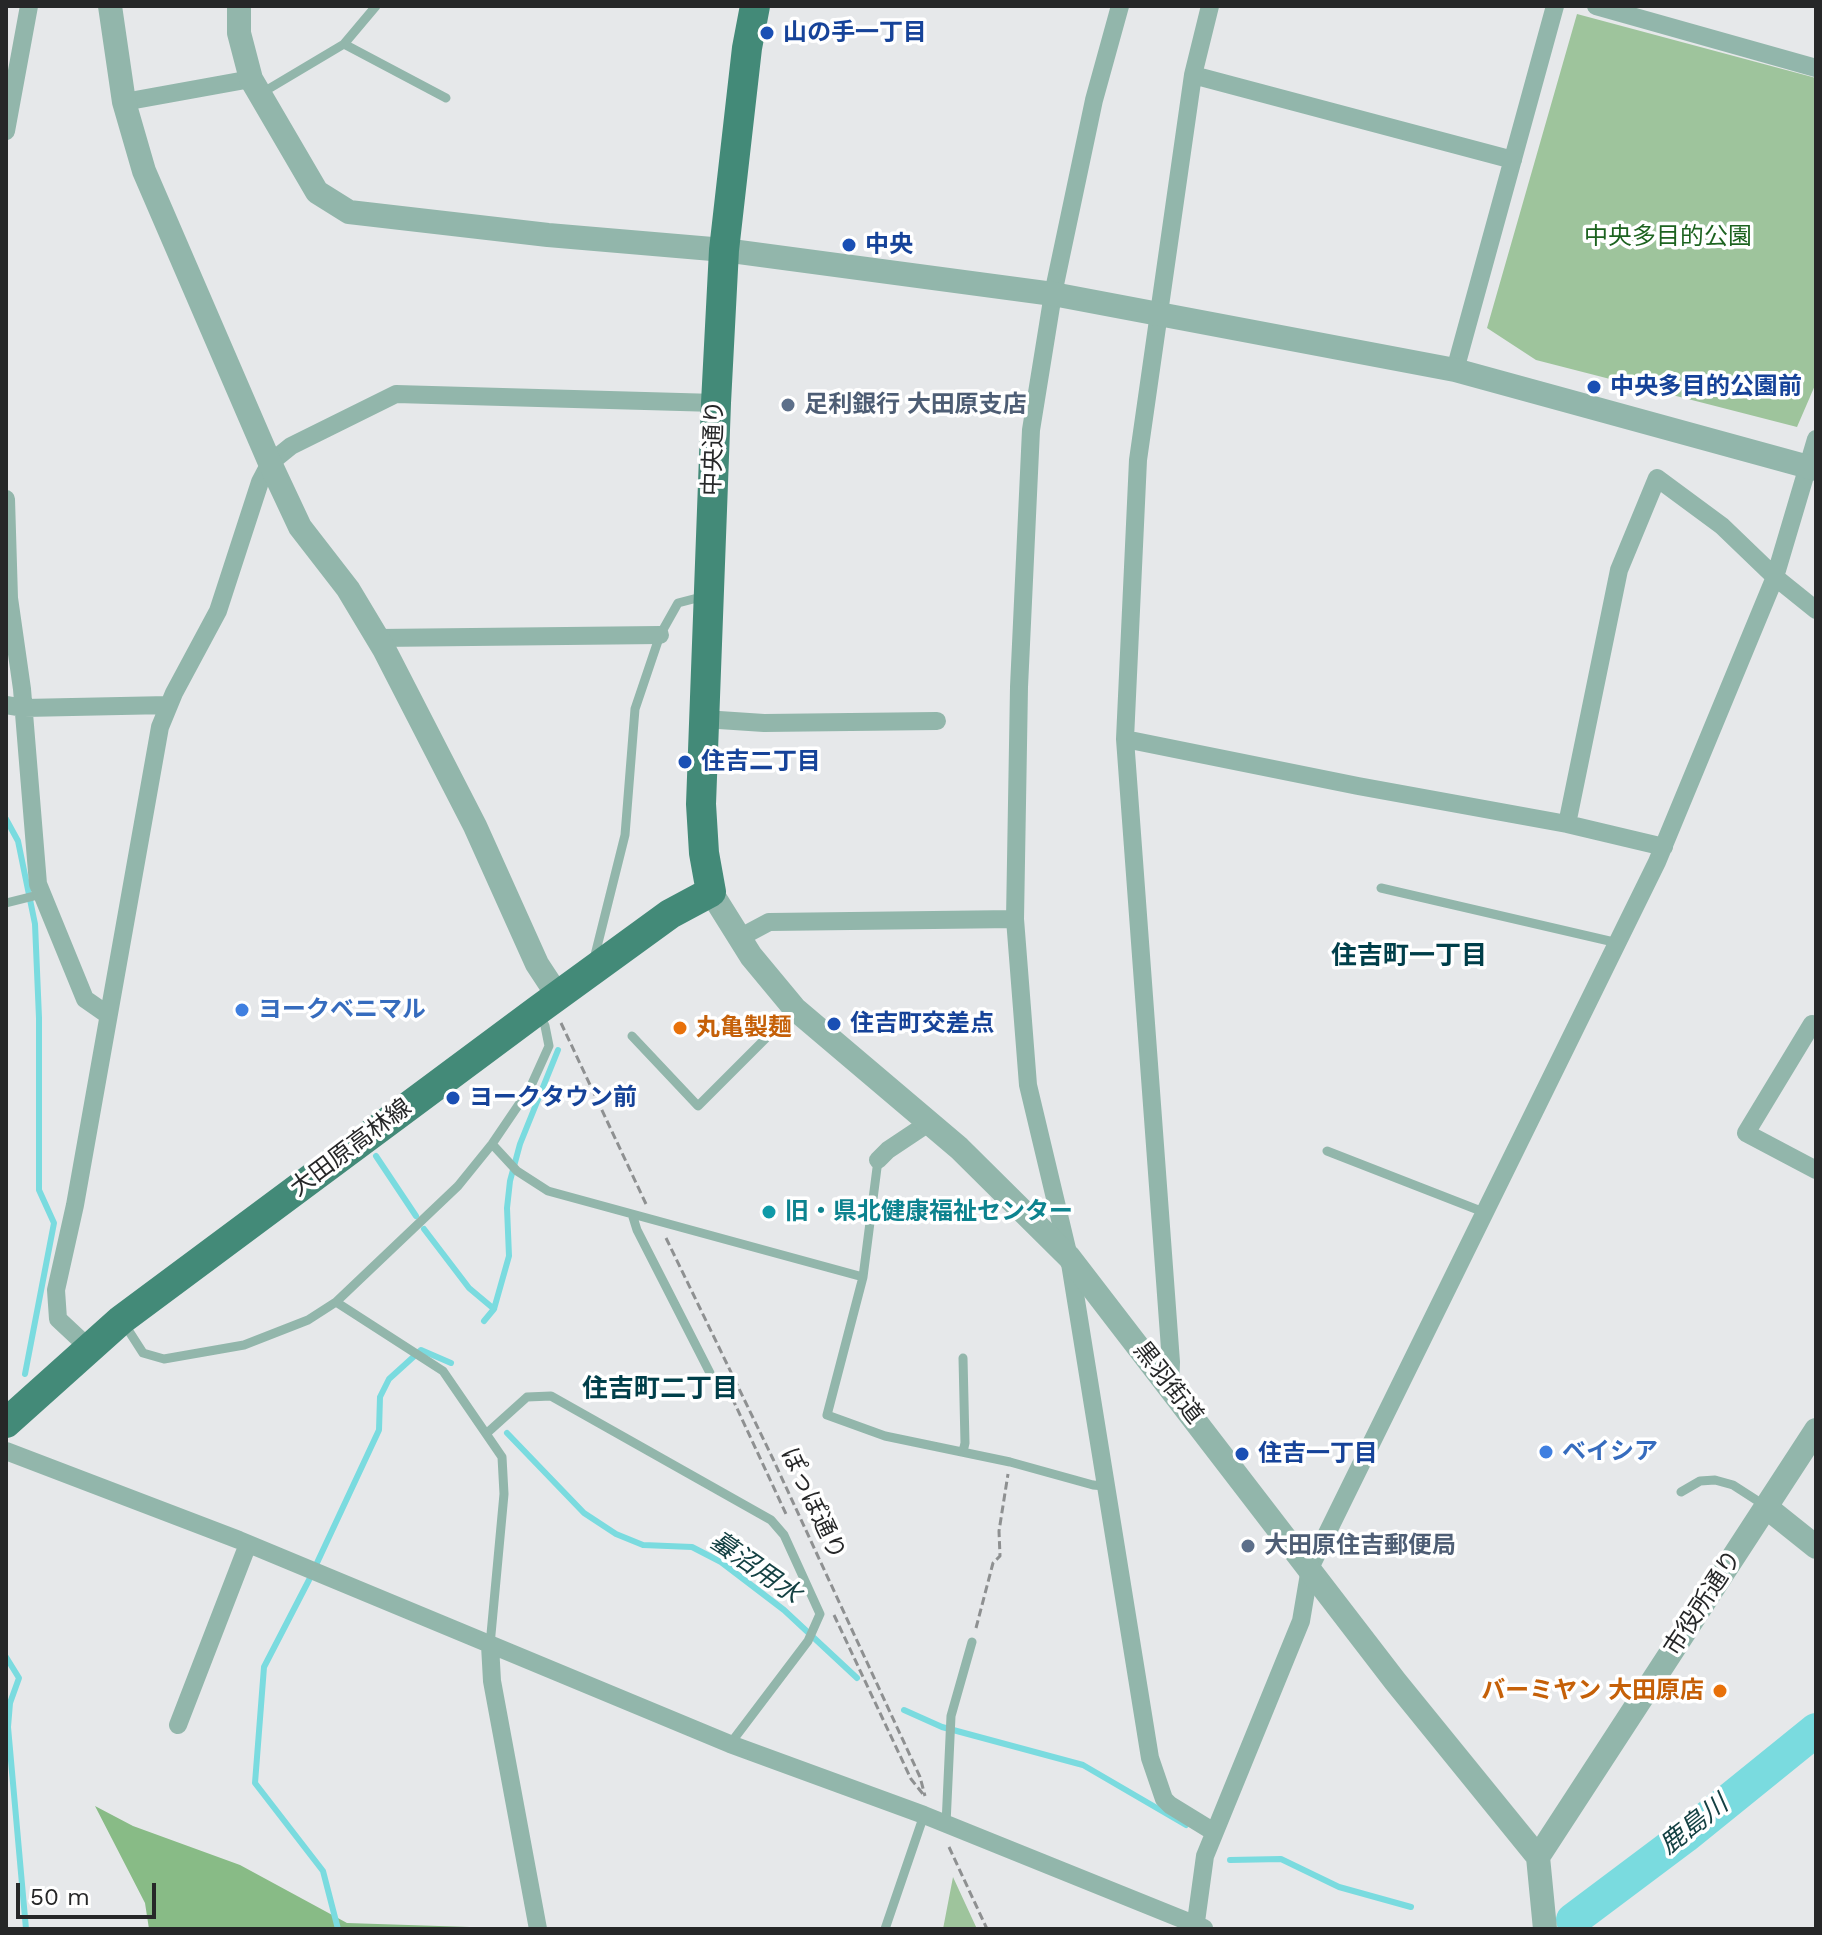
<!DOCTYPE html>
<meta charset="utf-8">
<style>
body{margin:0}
#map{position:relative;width:1822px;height:1935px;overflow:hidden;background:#e6e8ea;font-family:"Work Sans",sans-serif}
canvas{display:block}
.frame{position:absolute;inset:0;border:8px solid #262728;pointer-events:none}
.scale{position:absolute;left:16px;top:1883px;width:140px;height:36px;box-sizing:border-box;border:4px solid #262728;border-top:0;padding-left:10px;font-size:24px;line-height:28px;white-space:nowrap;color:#262728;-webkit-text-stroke:6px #fff;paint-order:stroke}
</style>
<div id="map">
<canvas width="1822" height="1935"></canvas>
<div class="frame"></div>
<div class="scale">50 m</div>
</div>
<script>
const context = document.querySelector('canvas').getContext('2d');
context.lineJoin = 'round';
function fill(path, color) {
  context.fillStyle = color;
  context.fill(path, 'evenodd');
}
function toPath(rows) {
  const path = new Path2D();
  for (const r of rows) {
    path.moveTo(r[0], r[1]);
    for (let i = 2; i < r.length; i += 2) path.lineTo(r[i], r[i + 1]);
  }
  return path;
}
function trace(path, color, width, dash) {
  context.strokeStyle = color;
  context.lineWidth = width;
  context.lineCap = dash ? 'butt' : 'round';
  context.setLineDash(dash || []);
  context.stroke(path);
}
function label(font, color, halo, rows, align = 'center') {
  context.font = font + ' "Work Sans","Noto Sans JP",sans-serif';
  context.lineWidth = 7;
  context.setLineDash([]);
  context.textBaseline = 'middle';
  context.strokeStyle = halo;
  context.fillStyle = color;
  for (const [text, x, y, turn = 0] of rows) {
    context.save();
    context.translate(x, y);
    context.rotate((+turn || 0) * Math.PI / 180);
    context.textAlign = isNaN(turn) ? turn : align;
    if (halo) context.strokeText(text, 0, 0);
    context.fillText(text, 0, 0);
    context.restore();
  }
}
fill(toPath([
 [1577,14,1816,78,1816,383,1797,427,1536,360,1487,328],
 [953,1877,977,1929,943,1929]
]), '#9ec49c');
fill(toPath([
 [95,1806,133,1826,240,1865,347,1923,531,1929,149,1929,145,1903]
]), '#88bb86');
trace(toPath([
 [6,819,18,841,35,924,39,1018,39,1190,54,1223,25,1374],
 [376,1156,416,1216],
 [424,1229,469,1288,494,1309],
 [484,1321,494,1309,509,1256,507,1208,510,1181,520,1144,558,1050],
 [507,1433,584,1513,616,1534,643,1545,692,1547,721,1562,784,1610,857,1678],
 [6,1657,19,1678,10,1703,8,1727,26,1929],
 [904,1710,942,1727,1083,1765,1186,1825],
 [1230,1860,1281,1859,1339,1887,1411,1907],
 [338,1929,323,1871,255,1783,264,1667,309,1580,379,1430,380,1397,389,1379,421,1350,451,1363]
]), '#7adbdf', 6);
trace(toPath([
 [1573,1920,1685,1836,1816,1730]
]), '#7adbdf', 34);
trace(toPath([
 [561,1023,646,1204],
 [666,1238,773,1459,920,1777,925,1796],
 [722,1376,786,1514],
 [834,1615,911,1779,923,1794],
 [976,1628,993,1563,1000,1556,999,1531,1008,1474],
 [949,1847,987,1929]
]), '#8e9091', 3, [8, 4]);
trace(toPath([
 [344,44,446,98],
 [260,94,344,44,376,6],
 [1381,888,1618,943],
 [6,903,42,894],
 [594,959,625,835,635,709,660,635,678,603,705,596],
 [632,1036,698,1106,793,1011],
 [492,1144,517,1171,548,1191,863,1277],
 [1327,1151,1486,1213],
 [878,1160,863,1277,827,1415,885,1436,1010,1462,1093,1485,1105,1486],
 [632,1214,637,1230,710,1373],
 [336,1302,443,1371,502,1457,504,1494,490,1645],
 [125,1325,143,1353,164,1359,244,1345,308,1320,336,1302,458,1186,492,1144,530,1088,549,1046,545,1026,539,1013],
 [487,1433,527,1397,551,1396,771,1520,784,1535,820,1614,808,1641,730,1744],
 [963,1452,965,1443,963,1358],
 [1681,1492,1700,1481,1715,1480,1733,1485,1764,1505],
 [946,1824,951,1716,972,1642],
 [885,1929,924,1815]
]), '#92b6ab', 9);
trace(toPath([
 [1120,6,1094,100,1053,294,1031,430,1019,687,1015,919,1028,1085,1069,1257,1150,1758,1164,1799,1170,1805,1214,1832],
 [1596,6,1816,68],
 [1193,75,1513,160],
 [124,102,251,79],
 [6,131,29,6],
 [1455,370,1555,6],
 [6,499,9,598,22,689,38,884,85,999,108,1015],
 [378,638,660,635],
 [6,705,24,708,169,705],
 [704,719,764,723,937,721],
 [1125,739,1358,786,1567,824,1664,847],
 [1567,824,1619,570,1657,478,1722,526,1775,577,1816,610],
 [739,938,769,922,1015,919],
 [1812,1024,1746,1133,1816,1170],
 [878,1160,888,1150,930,1122],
 [89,1348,58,1319,56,1290,75,1205,160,727,174,693,218,611,260,482,270,463,291,446,396,394,716,403],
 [1170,1385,1171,1362,1125,739,1138,460,1193,75,1210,6],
 [6,1451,239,1540,730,1744,924,1815,1204,1928],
 [490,1645,492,1681,538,1929],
 [178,1725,248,1544],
 [1195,1929,1205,1856,1301,1621,1310,1568,1657,862,1775,577,1816,439]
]), '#92b6ab', 18);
trace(toPath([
 [110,6,124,102,144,171,270,463,300,527,348,589,384,649,475,826,537,964,558,996],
 [239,6,239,33,251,79,317,192,349,212,548,235,724,250,1053,294,1455,370,1816,469],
 [711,892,751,956,795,1009,959,1148,1069,1257,1395,1681,1538,1857,1545,1929],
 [1766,1507,1816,1547],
 [1538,1857,1816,1430]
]), '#92b6ab', 24);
trace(toPath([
 [6,1423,121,1320,538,1010,670,914,711,892,704,853,701,804,716,403,724,250,747,48,755,6]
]), '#438a78', 30);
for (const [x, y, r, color] of [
 [767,33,8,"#1a4fb4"],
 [849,245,8,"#1a4fb4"],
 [1594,387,8,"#1a4fb4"],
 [788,405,8,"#5c6f8a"],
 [685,762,8,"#1a4fb4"],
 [242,1010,8,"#3f7fe0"],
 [834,1024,8,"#1a4fb4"],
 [680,1028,8,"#e8710a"],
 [453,1098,8,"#1a4fb4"],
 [769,1212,8,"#0f9aa8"],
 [1546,1452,8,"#3f7fe0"],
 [1242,1454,8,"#1a4fb4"],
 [1248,1546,8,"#5c6f8a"],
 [1720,1691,8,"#e8710a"]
]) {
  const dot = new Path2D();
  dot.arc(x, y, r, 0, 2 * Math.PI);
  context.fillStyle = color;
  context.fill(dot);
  trace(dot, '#fff', 3);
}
label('bold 24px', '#164399', '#fff', [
 ["山の手一丁目",783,33],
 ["中央",865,245],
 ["中央多目的公園前",1610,387],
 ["住吉二丁目",701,762],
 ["住吉町交差点",850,1024],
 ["ヨークタウン前",469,1098],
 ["住吉一丁目",1258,1454]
], 'left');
label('24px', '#1d6320', '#fff', [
 ["中央多目的公園",1668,237]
]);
label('bold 24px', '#4e5e75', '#fff', [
 ["足利銀行 大田原支店",804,405],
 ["大田原住吉郵便局",1264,1546]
], 'left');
label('24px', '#262728', '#fff', [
 ["中央通り",714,448,-88],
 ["大田原高林線",351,1148,-37],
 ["黒羽街道",1168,1383,52],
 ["ぽっぽ通り",813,1504,65],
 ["市役所通り",1703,1603,-57]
]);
label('bold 24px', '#366cbe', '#fff', [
 ["ヨークベニマル",258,1010],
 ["ベイシア",1562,1452]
], 'left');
label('bold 24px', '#c56008', '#fff', [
 ["丸亀製麺",696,1028],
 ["バーミヤン 大田原店",1704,1691,"right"]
], 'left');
label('bold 24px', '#0d838f', '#fff', [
 ["旧・県北健康福祉センター",785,1212]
], 'left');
label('bold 26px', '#003f4a', '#fff', [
 ["住吉町一丁目",1409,956],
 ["住吉町二丁目",660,1389]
]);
label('italic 26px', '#144143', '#fff', [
 ["蟇沼用水",755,1568,35],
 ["鹿島川",1694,1825,-38]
]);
</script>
